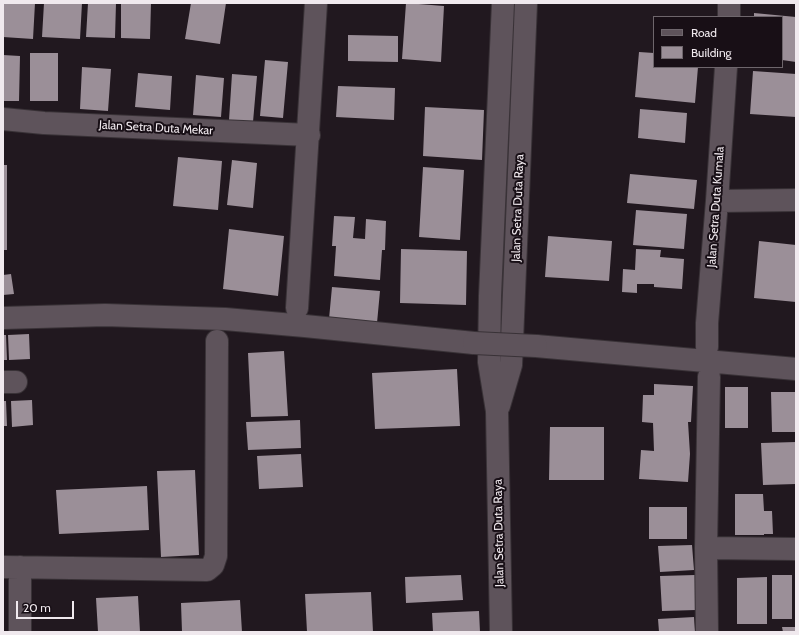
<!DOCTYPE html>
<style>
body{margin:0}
#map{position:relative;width:799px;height:635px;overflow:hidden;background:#21181f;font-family:Cabin,sans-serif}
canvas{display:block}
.frame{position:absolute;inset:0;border:4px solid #f0e9ee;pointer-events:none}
.legend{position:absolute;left:653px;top:16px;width:130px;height:52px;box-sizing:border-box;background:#180f16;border:1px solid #6e666c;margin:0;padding:5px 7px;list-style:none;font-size:12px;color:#f0e9ee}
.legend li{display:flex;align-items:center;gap:8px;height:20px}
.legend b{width:20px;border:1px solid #6e666c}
.scale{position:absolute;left:16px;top:601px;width:58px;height:18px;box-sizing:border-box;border:2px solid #f0e9ee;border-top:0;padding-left:5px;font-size:12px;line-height:14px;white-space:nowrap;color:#f0e9ee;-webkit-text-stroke:3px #180f16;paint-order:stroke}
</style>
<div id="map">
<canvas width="799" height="635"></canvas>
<div class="frame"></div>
<ul class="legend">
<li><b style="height:5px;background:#5e535b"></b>Road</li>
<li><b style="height:11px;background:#9b8f98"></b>Building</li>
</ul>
<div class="scale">20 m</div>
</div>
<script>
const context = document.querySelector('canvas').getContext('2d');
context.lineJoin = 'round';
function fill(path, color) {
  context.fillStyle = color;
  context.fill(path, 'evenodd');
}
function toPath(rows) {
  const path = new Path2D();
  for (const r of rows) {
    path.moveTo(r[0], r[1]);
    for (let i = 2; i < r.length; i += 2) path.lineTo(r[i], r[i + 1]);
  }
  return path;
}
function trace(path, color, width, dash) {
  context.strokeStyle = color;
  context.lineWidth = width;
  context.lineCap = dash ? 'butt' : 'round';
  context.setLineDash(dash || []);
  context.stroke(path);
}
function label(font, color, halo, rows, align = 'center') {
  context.font = font + ' Cabin,sans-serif';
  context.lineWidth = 4;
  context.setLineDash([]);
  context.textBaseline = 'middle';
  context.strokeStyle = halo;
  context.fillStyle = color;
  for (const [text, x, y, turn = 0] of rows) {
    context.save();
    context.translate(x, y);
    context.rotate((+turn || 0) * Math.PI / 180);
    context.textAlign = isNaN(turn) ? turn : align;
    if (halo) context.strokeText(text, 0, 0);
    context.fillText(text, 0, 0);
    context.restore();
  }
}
fill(toPath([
 [3,3,35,3,33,39,3,37],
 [44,3,82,3,80,39,42,37],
 [88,3,116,3,115,38,86,37],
 [121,3,151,3,150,39,121,38],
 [191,3,226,3,220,44,185,39],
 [406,3,444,6,441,62,402,59],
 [754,13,796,17,796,62,782,60,782,17,754,17],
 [348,35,398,36,398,62,348,61],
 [639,52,654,53,654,67,698,67,695,103,635,97],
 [30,53,58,53,58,101,30,101],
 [3,55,20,56,19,101,3,101],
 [265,60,288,62,283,118,260,116],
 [82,67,111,69,108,111,80,109],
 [753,71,796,74,796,117,750,114],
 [138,73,172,76,170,110,135,107],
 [232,74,257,76,253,122,229,120],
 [196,75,224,78,221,117,193,115],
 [338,86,395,88,394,120,336,117],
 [425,107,484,110,482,160,423,156],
 [640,109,687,113,685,143,638,138],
 [178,157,222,161,218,210,173,206],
 [232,160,257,163,253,208,227,205],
 [3,165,7,165,7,250,3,250],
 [423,167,464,170,460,240,419,237],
 [630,174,697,180,694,209,627,203],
 [636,210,687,214,684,249,633,245],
 [334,216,355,217,353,238,365,239,366,219,386,221,385,250,382,250,380,280,334,276,336,246,332,246],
 [229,229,284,236,278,296,223,289],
 [548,236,612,241,609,281,545,277],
 [759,241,796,245,796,302,754,298],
 [401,249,467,251,466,305,400,303],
 [636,249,661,250,660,257,684,259,682,289,654,287,654,284,637,284,637,293,622,292,623,269,635,270],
 [11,274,14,294,3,295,3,275],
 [332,287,380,291,377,323,329,319],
 [29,334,30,359,9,360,8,335],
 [3,335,6,335,7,360,3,360],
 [284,351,288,416,251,417,248,353],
 [457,369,460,426,375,429,372,373],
 [654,384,693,386,691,422,688,422,690,454,688,482,639,479,641,450,654,451,653,423,642,422,643,395,654,395],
 [725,387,748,387,748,428,725,428],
 [771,392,796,392,796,432,772,432],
 [32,400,33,425,12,427,11,401],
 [3,401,6,401,7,426,3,426],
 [300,420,301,448,248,450,246,422],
 [550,427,604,427,604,480,549,480],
 [796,442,796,484,763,485,761,443],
 [301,454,303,487,259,489,257,456],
 [195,470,199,555,161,557,157,471],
 [147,486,149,530,59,534,56,490],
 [735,494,763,494,764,511,772,511,773,534,764,534,764,535,735,535],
 [649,507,687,507,687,539,649,539],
 [692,545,694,570,660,572,658,546],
 [461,575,463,600,406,603,405,577],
 [695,575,696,610,662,611,660,576],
 [772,575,792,575,792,619,772,619],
 [767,577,767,624,737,624,737,578],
 [371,592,373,632,307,632,305,594],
 [138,596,140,632,98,632,96,598],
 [240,600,242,632,182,632,181,603],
 [479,611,480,632,433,632,432,613],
 [694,617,695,632,659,632,658,619],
 [782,627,796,627,796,632,783,632]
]), '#9b8f98');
const minor = toPath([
 [729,17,729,3],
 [3,119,44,123,309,135],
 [717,201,796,200],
 [297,308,316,3],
 [3,318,105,315,225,319,305,326,474,343],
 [536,346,796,369],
 [707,347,707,323,717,201,726,67],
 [3,382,16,382],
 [499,406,511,365,526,3],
 [706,548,796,549],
 [3,567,207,570,213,565,216,556,217,341],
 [20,567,20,632],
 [501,632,497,411,489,362,490,296,503,3],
 [707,632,706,548,709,377]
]);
trace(minor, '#393237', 24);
trace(minor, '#5e535b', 22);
const minorBridge = toPath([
 [474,343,536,346]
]);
trace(minorBridge, '#393237', 24, []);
trace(minorBridge, '#5e535b', 22);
label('12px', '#f0e9ee', '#180f16', [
 ["Jalan Setra Duta Mekar",156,128,3],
 ["Jalan Setra Duta Kumala",716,207,-86],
 ["Jalan Setra Duta Raya",518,208,-88],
 ["Jalan Setra Duta Raya",499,533,-91]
]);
</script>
